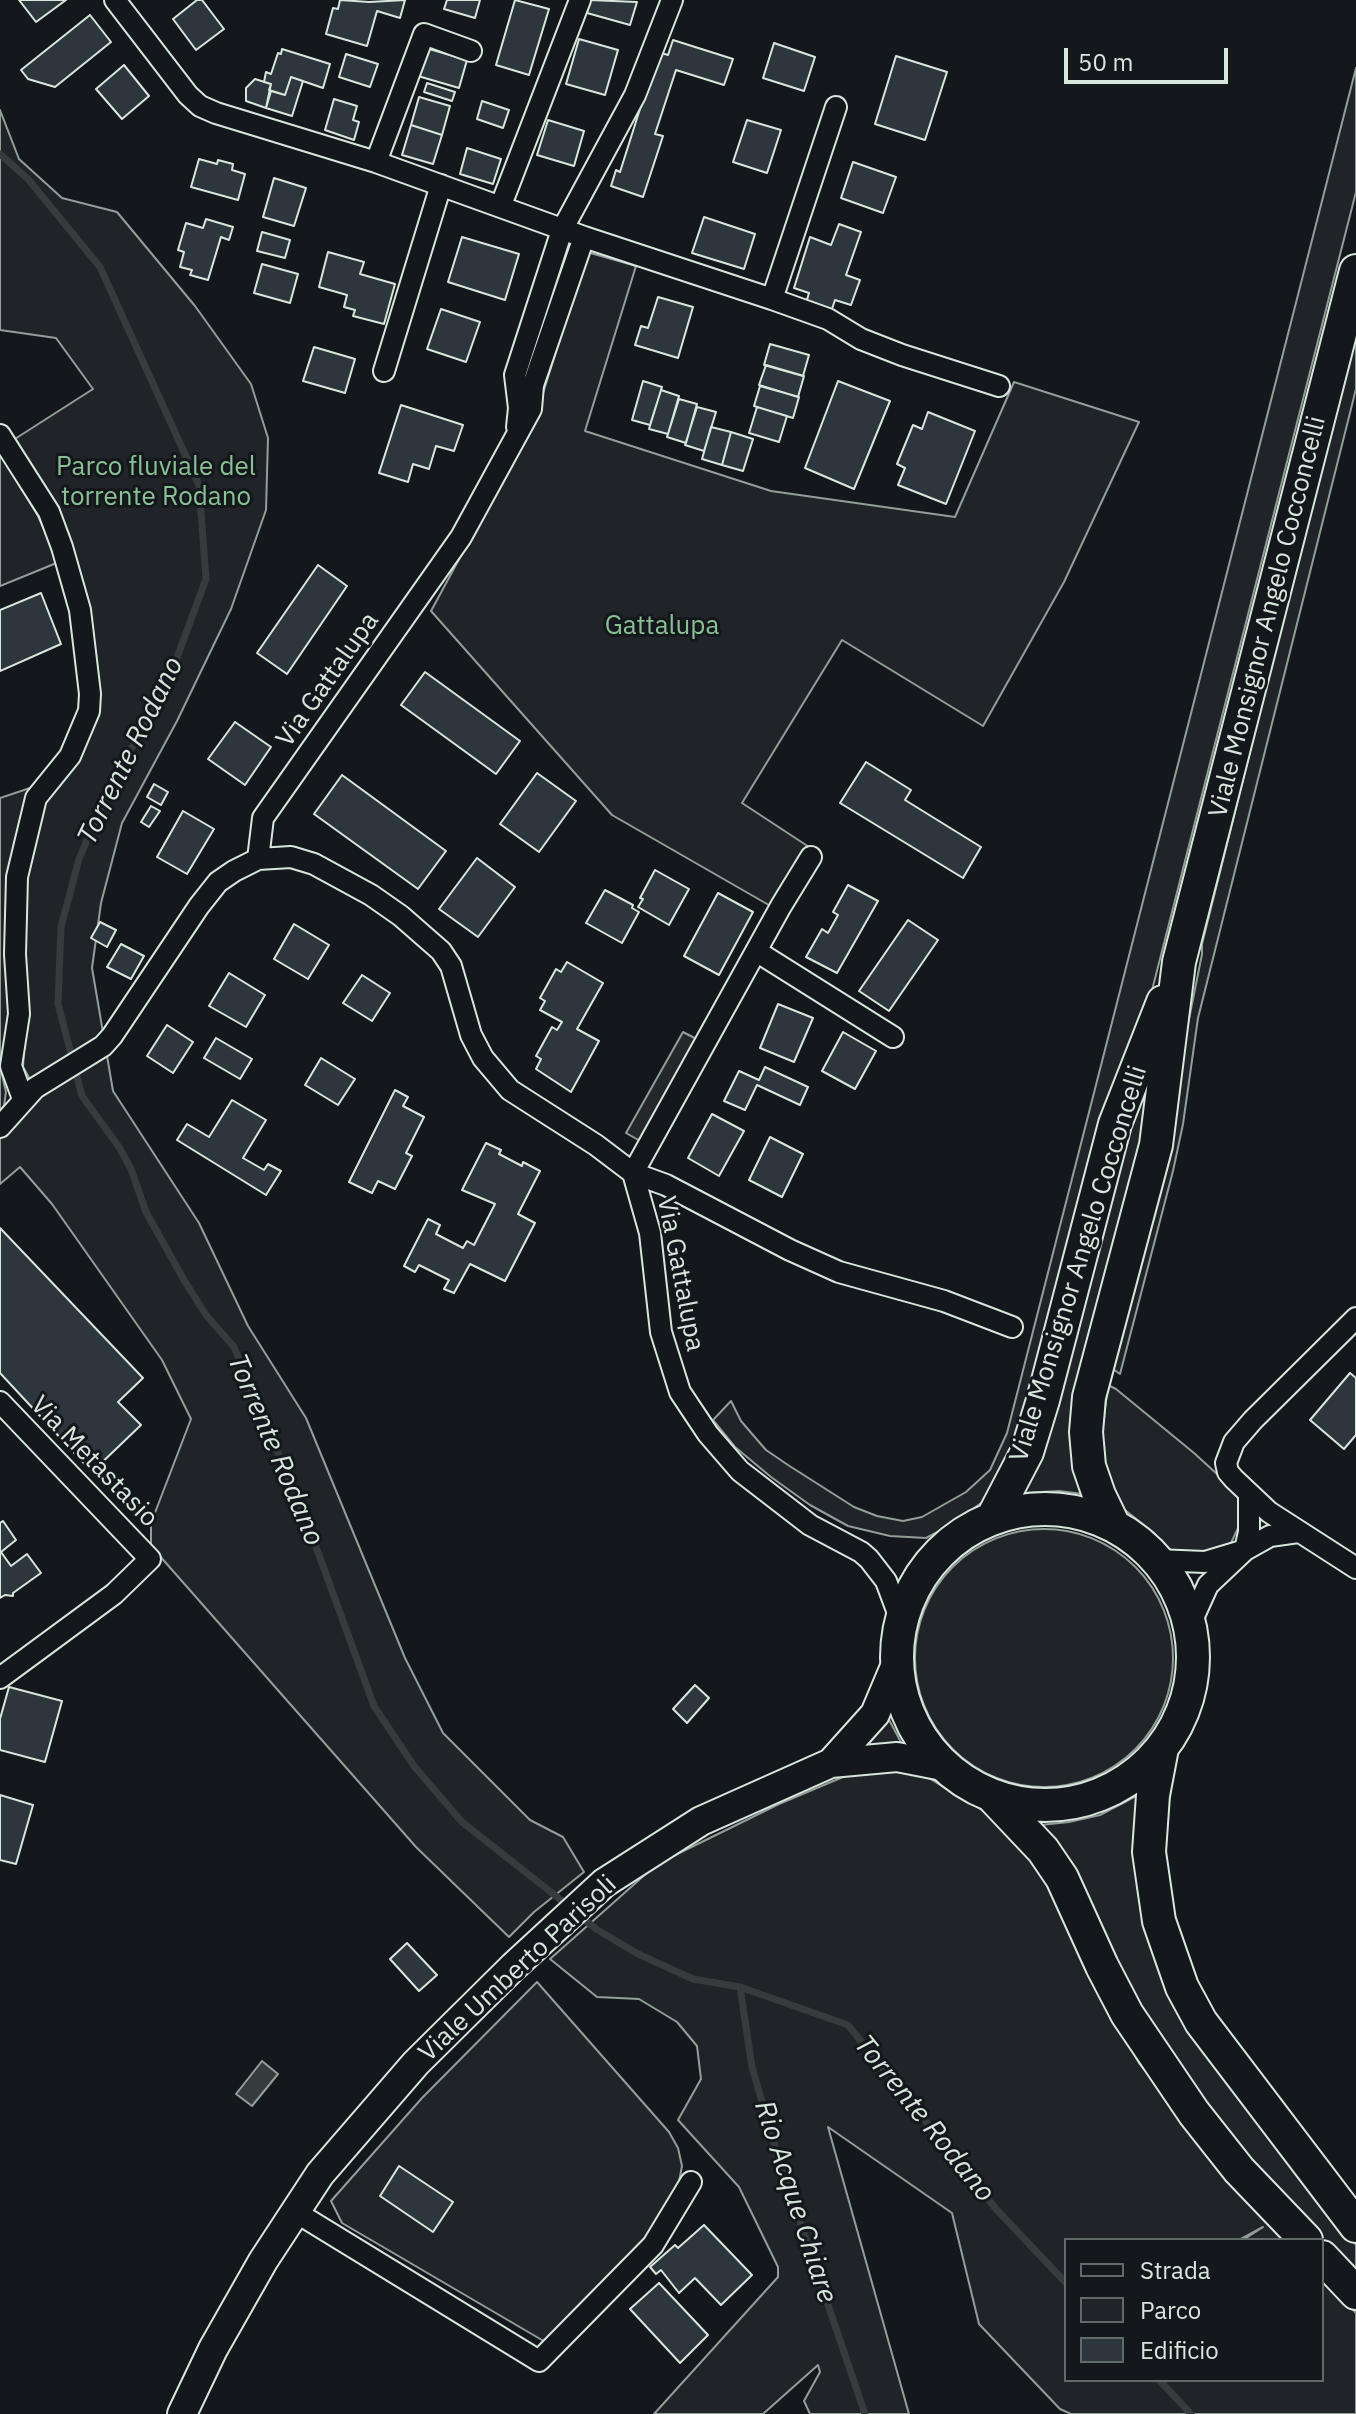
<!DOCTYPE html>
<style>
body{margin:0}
#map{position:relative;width:1356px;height:2414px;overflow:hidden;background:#14181c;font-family:"IBM Plex Sans",sans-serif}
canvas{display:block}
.legend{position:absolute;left:1064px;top:2238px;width:260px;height:144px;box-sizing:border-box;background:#14181c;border:2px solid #626a69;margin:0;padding:10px 14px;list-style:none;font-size:24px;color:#d8e6dc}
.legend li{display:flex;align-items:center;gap:16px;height:40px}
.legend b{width:40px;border:2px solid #626a69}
.scale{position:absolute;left:1064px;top:48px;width:164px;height:36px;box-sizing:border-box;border:4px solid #d8e6dc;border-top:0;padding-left:10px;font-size:24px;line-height:28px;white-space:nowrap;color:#d8e6dc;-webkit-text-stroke:6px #14181c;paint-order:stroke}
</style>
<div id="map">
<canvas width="1356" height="2414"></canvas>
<ul class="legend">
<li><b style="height:10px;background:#14181c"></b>Strada</li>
<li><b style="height:22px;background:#202428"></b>Parco</li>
<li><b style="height:22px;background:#2c363c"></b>Edificio</li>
</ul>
<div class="scale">50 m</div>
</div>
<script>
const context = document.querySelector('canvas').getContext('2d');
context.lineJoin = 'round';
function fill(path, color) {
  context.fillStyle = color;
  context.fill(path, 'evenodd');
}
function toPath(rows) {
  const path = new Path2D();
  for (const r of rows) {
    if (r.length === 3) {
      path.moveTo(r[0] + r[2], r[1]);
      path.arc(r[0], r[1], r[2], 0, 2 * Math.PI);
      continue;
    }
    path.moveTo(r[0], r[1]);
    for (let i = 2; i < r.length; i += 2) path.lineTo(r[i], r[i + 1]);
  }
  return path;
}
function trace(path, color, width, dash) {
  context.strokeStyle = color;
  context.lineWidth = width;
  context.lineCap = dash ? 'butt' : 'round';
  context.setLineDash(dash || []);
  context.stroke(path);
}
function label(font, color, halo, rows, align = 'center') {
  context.font = font + ' "IBM Plex Sans",sans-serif';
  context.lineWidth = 6;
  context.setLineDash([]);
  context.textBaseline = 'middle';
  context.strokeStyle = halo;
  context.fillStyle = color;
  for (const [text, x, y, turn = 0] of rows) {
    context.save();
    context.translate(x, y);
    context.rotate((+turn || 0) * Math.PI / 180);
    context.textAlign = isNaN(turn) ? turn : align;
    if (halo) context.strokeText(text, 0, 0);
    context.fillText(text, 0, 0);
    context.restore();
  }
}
const green = toPath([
 [1356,68,1356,192,1149,1002,1012,1465,994,1494,947,1527,926,1538,890,1536,848,1526,810,1505,771,1477,735,1447,713,1420,731,1401,741,1421,753,1435,766,1450,788,1465,854,1507,877,1516,903,1521,922,1517,966,1492,990,1470,1007,1433,1356,68],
 [0,110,19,159,62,198,117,212,195,306,251,384,268,438,266,510,231,609,177,721,122,823,101,903,92,968,113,1091,199,1223,248,1326,306,1418,405,1658,443,1733,530,1820,563,1837,584,1872,534,1912,509,1937,416,1847,151,1546,151,1523,191,1419,162,1360,52,1204,20,1167,0,1184,0,1118,30,1079,23,1067,25,1036,6,1041,0,1066,6,1092,4,1106,0,1111,0,798,45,783,83,727,73,581,7,444,93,389,56,338,0,330,0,110],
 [587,252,636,266,585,431,771,491,955,517,1014,382,1139,422,1064,582,983,726,842,640,742,803,809,847,774,908,612,815,431,611,535,419,587,252],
 [1356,327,1356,389,1198,1018,1183,1124,1173,1171,1120,1374,1106,1364,1161,1159,1202,954,1202,944,1356,327],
 [0,453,38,516,59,562,0,586,0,453],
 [1150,1067,1145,1126,1071,1439,1073,1461,1083,1494,1059,1491,1024,1493,1123,1136,1150,1067],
 [1108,1385,1116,1389,1194,1453,1240,1495,1239,1526,1231,1543,1206,1555,1170,1551,1153,1532,1121,1507,1115,1496,1100,1451,1108,1385],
 [1044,1658,129],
 [887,1716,903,1746,866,1747,878,1732,887,1716],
 [890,1767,927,1777,987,1813,1038,1862,1080,1952,1139,2063,1287,2240,1243,2240,1263,2227,1239,2240,1066,2240,1066,2380,1322,2380,1322,2277,1356,2313,1356,2414,1071,2414,1060,2409,979,2324,952,2213,828,2127,909,2414,810,2414,804,2401,820,2372,818,2365,763,2414,654,2414,778,2277,778,2267,739,2187,678,2120,701,2079,697,2046,677,2022,639,1999,597,1997,550,1959,657,1864,779,1804,850,1774,890,1767],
 [1138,1795,1135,1859,1218,2067,1356,2245,1356,2277,1269,2188,1163,2050,1040,1825,1069,1822,1100,1815,1138,1795],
 [537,1982,669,2132,678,2148,682,2166,679,2182,646,2238,547,2343,342,2223,331,2201,422,2098,537,1982]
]);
fill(green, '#202428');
trace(green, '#939e99', 2);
const parking = toPath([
 [683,1032,706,1044,649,1146,626,1133,683,1032]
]);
fill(parking, '#24282b');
trace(parking, '#939e99', 2);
const water = toPath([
 [262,2061,278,2074,252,2106,236,2094,262,2061]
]);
fill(water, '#363b3e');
trace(water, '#939e99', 2);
trace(toPath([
 [0,154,28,179,100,267,199,485,206,579,164,693,111,783,79,859,61,927,58,1004,82,1096,119,1147,131,1169,146,1212,184,1280,206,1315,234,1347,307,1522,374,1706,414,1766,462,1822,571,1908],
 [580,1916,596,1929,638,1954,693,1979,740,1987,848,2025,996,2209,1066,2283],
 [740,1987,752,2067,778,2157,865,2414],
 [1159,2380,1191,2414]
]), '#363b3e', 7);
const building = toPath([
 [19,0,66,0,36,22,19,0],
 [197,0,202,0,224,29,196,50,173,19,197,0],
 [340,0,369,2,405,0,400,18,377,11,367,46,326,34,333,8,338,9,340,0],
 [447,0,480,0,475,18,444,9,447,0],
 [515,0,549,9,529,75,496,65,515,0],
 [590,0,637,2,630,25,587,13,590,0],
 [90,15,111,42,55,87,28,79,21,70,90,15],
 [579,39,618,50,605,95,566,84,579,39],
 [673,40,733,59,724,85,676,70,655,134,663,136,643,197,611,186,616,170,620,172,658,52,668,55,673,40],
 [774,43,815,57,804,91,763,78,774,43],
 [426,48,467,60,459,88,418,76,426,48],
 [282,49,330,64,323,88,291,77,285,95,269,90,271,84,264,82,266,72,271,74,278,53,281,54,282,49],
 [346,54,378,64,370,87,339,77,346,54],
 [896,56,947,72,925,140,875,124,896,56],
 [124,65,149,96,122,119,96,89,124,65],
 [291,77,303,81,292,116,266,108,271,91,285,95,291,77],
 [255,79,271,84,266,108,246,101,246,88,255,79],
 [427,83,455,92,452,101,424,92,427,83],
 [419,97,450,106,442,135,411,125,419,97],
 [334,99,357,106,353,120,359,122,354,140,325,130,334,99],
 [482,101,509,110,503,128,477,119,482,101],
 [548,120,584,131,574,166,537,155,548,120],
 [747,120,781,130,767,173,733,162,747,120],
 [411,125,442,135,433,164,402,155,411,125],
 [467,148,501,159,493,184,460,174,467,148],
 [199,159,217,164,218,160,233,164,232,170,245,174,238,200,191,187,199,159],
 [853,162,896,177,883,213,841,198,853,162],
 [274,178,306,188,294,226,263,217,274,178],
 [704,217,755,234,744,269,692,253,704,217],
 [206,219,233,227,229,240,221,237,208,280,190,275,192,270,180,267,184,252,178,250,186,223,203,228,206,219],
 [839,224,861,232,846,275,860,280,851,305,835,300,831,312,806,303,809,293,794,288,810,237,831,245,839,224],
 [262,232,290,240,285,258,257,251,262,232],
 [462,237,519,254,505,300,448,282,462,237],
 [328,252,364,262,360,274,395,284,384,324,353,316,355,310,344,307,347,295,319,287,328,252],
 [262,264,298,274,290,303,254,293,262,264],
 [658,297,693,307,678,358,635,345,641,326,648,328,658,297],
 [441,309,480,322,466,362,427,349,441,309],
 [770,344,809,355,803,376,764,365,770,344],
 [314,347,355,359,345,393,303,381,314,347],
 [766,365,804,376,798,397,759,385,766,365],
 [643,381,662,387,650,425,632,420,643,381],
 [838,381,890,401,854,489,805,468,838,381],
 [760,386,799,397,793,418,754,406,760,386],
 [661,390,679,396,668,434,649,429,661,390],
 [679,399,697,404,686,443,667,437,679,399],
 [401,405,463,425,454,451,436,446,429,469,413,464,408,482,379,473,401,405],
 [697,407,716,412,704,451,685,445,697,407],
 [757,407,787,416,779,442,749,433,757,407],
 [928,412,975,431,946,504,898,485,905,468,897,464,913,425,922,429,928,412],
 [711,427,731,432,722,465,702,459,711,427],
 [731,432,753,439,743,471,722,465,731,432],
 [318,565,347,586,287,674,257,653,318,565],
 [41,593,61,644,0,671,0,610,41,593],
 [425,672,520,741,496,774,401,705,425,672],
 [235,722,271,747,245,785,208,759,235,722],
 [866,762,911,790,905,800,981,847,963,878,840,803,866,762],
 [537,773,576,801,539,852,500,824,537,773],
 [342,775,446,851,418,889,314,814,342,775],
 [154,784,168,792,161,805,147,797,154,784],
 [151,806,160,811,149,827,141,822,151,806],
 [183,811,214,829,187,874,157,857,183,811],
 [477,858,515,887,478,937,439,909,477,858],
 [655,870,689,889,669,925,638,907,643,899,640,898,655,870],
 [848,885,878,901,837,973,806,957,822,929,828,933,838,915,833,912,848,885],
 [605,890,633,905,632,908,639,912,622,943,586,923,605,890],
 [718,893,753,912,719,975,684,956,718,893],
 [908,920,938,940,889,1011,859,991,908,920],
 [100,922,116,930,107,947,91,938,100,922],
 [294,924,329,945,308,979,274,959,294,924],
 [121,944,144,956,131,979,107,967,121,944],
 [567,962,603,983,577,1029,599,1041,571,1092,536,1069,541,1059,536,1056,552,1027,557,1030,562,1022,540,1010,545,1001,540,998,556,969,561,972,567,962],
 [229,973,265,995,246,1027,209,1006,229,973],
 [362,975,390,993,372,1021,343,1003,362,975],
 [778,1004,813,1018,794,1062,760,1048,778,1004],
 [167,1025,193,1042,173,1073,147,1056,167,1025],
 [843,1032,876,1051,855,1089,822,1071,843,1032],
 [216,1038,252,1059,240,1079,204,1058,216,1038],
 [321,1058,355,1079,338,1105,305,1085,321,1058],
 [765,1067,808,1087,800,1105,757,1085,745,1110,724,1101,739,1071,759,1080,765,1067],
 [395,1090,408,1097,403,1106,424,1117,406,1153,412,1156,395,1189,378,1181,372,1193,349,1182,395,1090],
 [232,1100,266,1120,243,1158,264,1170,268,1164,281,1171,266,1195,177,1140,187,1124,209,1137,232,1100],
 [712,1114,744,1131,719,1176,688,1158,712,1114],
 [770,1137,803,1154,782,1197,749,1180,770,1137],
 [486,1143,501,1150,499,1154,522,1166,523,1162,540,1171,518,1214,535,1223,505,1281,470,1264,454,1293,444,1289,449,1280,419,1265,415,1272,404,1266,428,1219,440,1225,436,1234,463,1248,467,1241,474,1245,495,1204,462,1190,486,1143],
 [0,1228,143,1378,118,1402,141,1425,92,1472,0,1373,0,1228],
 [1350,1373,1356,1378,1356,1435,1344,1449,1310,1420,1350,1373],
 [3,1521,16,1540,1,1552,11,1566,27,1554,41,1573,13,1593,13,1596,5,1595,0,1598,0,1523,3,1521],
 [695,1685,709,1698,687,1723,673,1709,695,1685],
 [9,1687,62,1701,45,1762,0,1750,0,1719,9,1687],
 [0,1795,33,1805,16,1864,0,1860,0,1795],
 [407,1943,437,1975,419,1991,390,1959,407,1943],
 [399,2166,453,2202,433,2232,380,2196,399,2166],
 [704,2225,752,2275,721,2305,695,2278,679,2293,661,2270,656,2274,650,2267,675,2245,678,2248,704,2225],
 [659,2283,708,2335,680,2363,630,2309,659,2283]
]);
fill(building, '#2c363c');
trace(building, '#d8e6dc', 2);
const minor = toPath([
 [115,0,188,95,200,106,216,113,376,162,584,237,772,299,828,319,861,339,902,355,999,386],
 [376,162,424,34,471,51],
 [501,205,580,0],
 [772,299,836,107],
 [384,371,441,185],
 [517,427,519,408,515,375,562,230,635,95,672,0],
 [0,435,49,512,62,547,80,610,90,694,89,711,70,756,36,798,17,877,15,954,19,1014,11,1066,23,1099],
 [811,857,781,906,633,1173,666,1185,790,1250,839,1272,944,1301,1012,1327],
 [258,859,263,818,461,537,531,409,533,385,584,237],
 [756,951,893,1037],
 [0,1127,35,1088,103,1046,112,1036,199,906,218,882,234,871,258,859,291,857,314,864,371,895,401,916,441,951,451,966,471,1035,483,1058,510,1090,596,1145,633,1173,650,1233,661,1332,680,1392,708,1434,740,1471,810,1525,861,1552,869,1559,886,1581,901,1621],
 [1356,1318,1253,1420,1234,1442,1226,1463,1228,1472,1234,1479,1269,1512,1356,1568],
 [0,1402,150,1559,114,1594,0,1678],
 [1156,1560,1205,1562,1245,1550,1270,1536,1298,1532],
 [1189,1627,1208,1585,1245,1550,1249,1532,1249,1494],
 [294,2211,539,2361,653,2245,691,2182]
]);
const secondary = toPath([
 [831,1763,875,1714,897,1662],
 [182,2414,213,2349,263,2261,320,2174,416,2063,514,1966,604,1883,701,1821,831,1763,897,1757,943,1766]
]);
const primary = toPath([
 [1045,1657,148],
 [992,1519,1027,1452,1043,1400,1115,1124,1163,1002],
 [1114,1526,1099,1495,1089,1466,1086,1432,1089,1397,1156,1145,1179,962,1356,271],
 [1162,1748,1153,1795,1149,1852,1159,1921,1182,1987,1201,2022,1356,2226],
 [991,1795,1043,1850,1062,1878,1102,1966,1127,2014,1194,2113,1239,2170,1306,2240],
 [1322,2257,1356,2293]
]);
trace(minor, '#d8e6dc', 24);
trace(secondary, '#d8e6dc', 32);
trace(primary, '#d8e6dc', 36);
trace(minor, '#14181c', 20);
trace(secondary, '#14181c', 28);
trace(primary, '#14181c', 32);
label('26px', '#8ac095', '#14181c', [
 ["Parco fluviale del",156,467],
 ["torrente Rodano",156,497],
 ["Gattalupa",662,626]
]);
label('26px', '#d8e6dc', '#14181c', [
 ["Viale Monsignor Angelo Cocconcelli",1268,617,-76],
 ["Via Gattalupa",328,680,-55],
 ["Viale Monsignor Angelo Cocconcelli",1079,1264,-73],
 ["Via Gattalupa",680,1274,79],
 ["Via Metastasio",94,1462,46],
 ["Viale Umberto Parisoli",518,1969,-43]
]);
label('italic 28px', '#d8e6dc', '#14181c', [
 ["Torrente Rodano",131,751,-64],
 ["Torrente Rodano",275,1450,67],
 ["Torrente Rodano",924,2119,51],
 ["Rio Acque Chiare",795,2202,72]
]);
</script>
